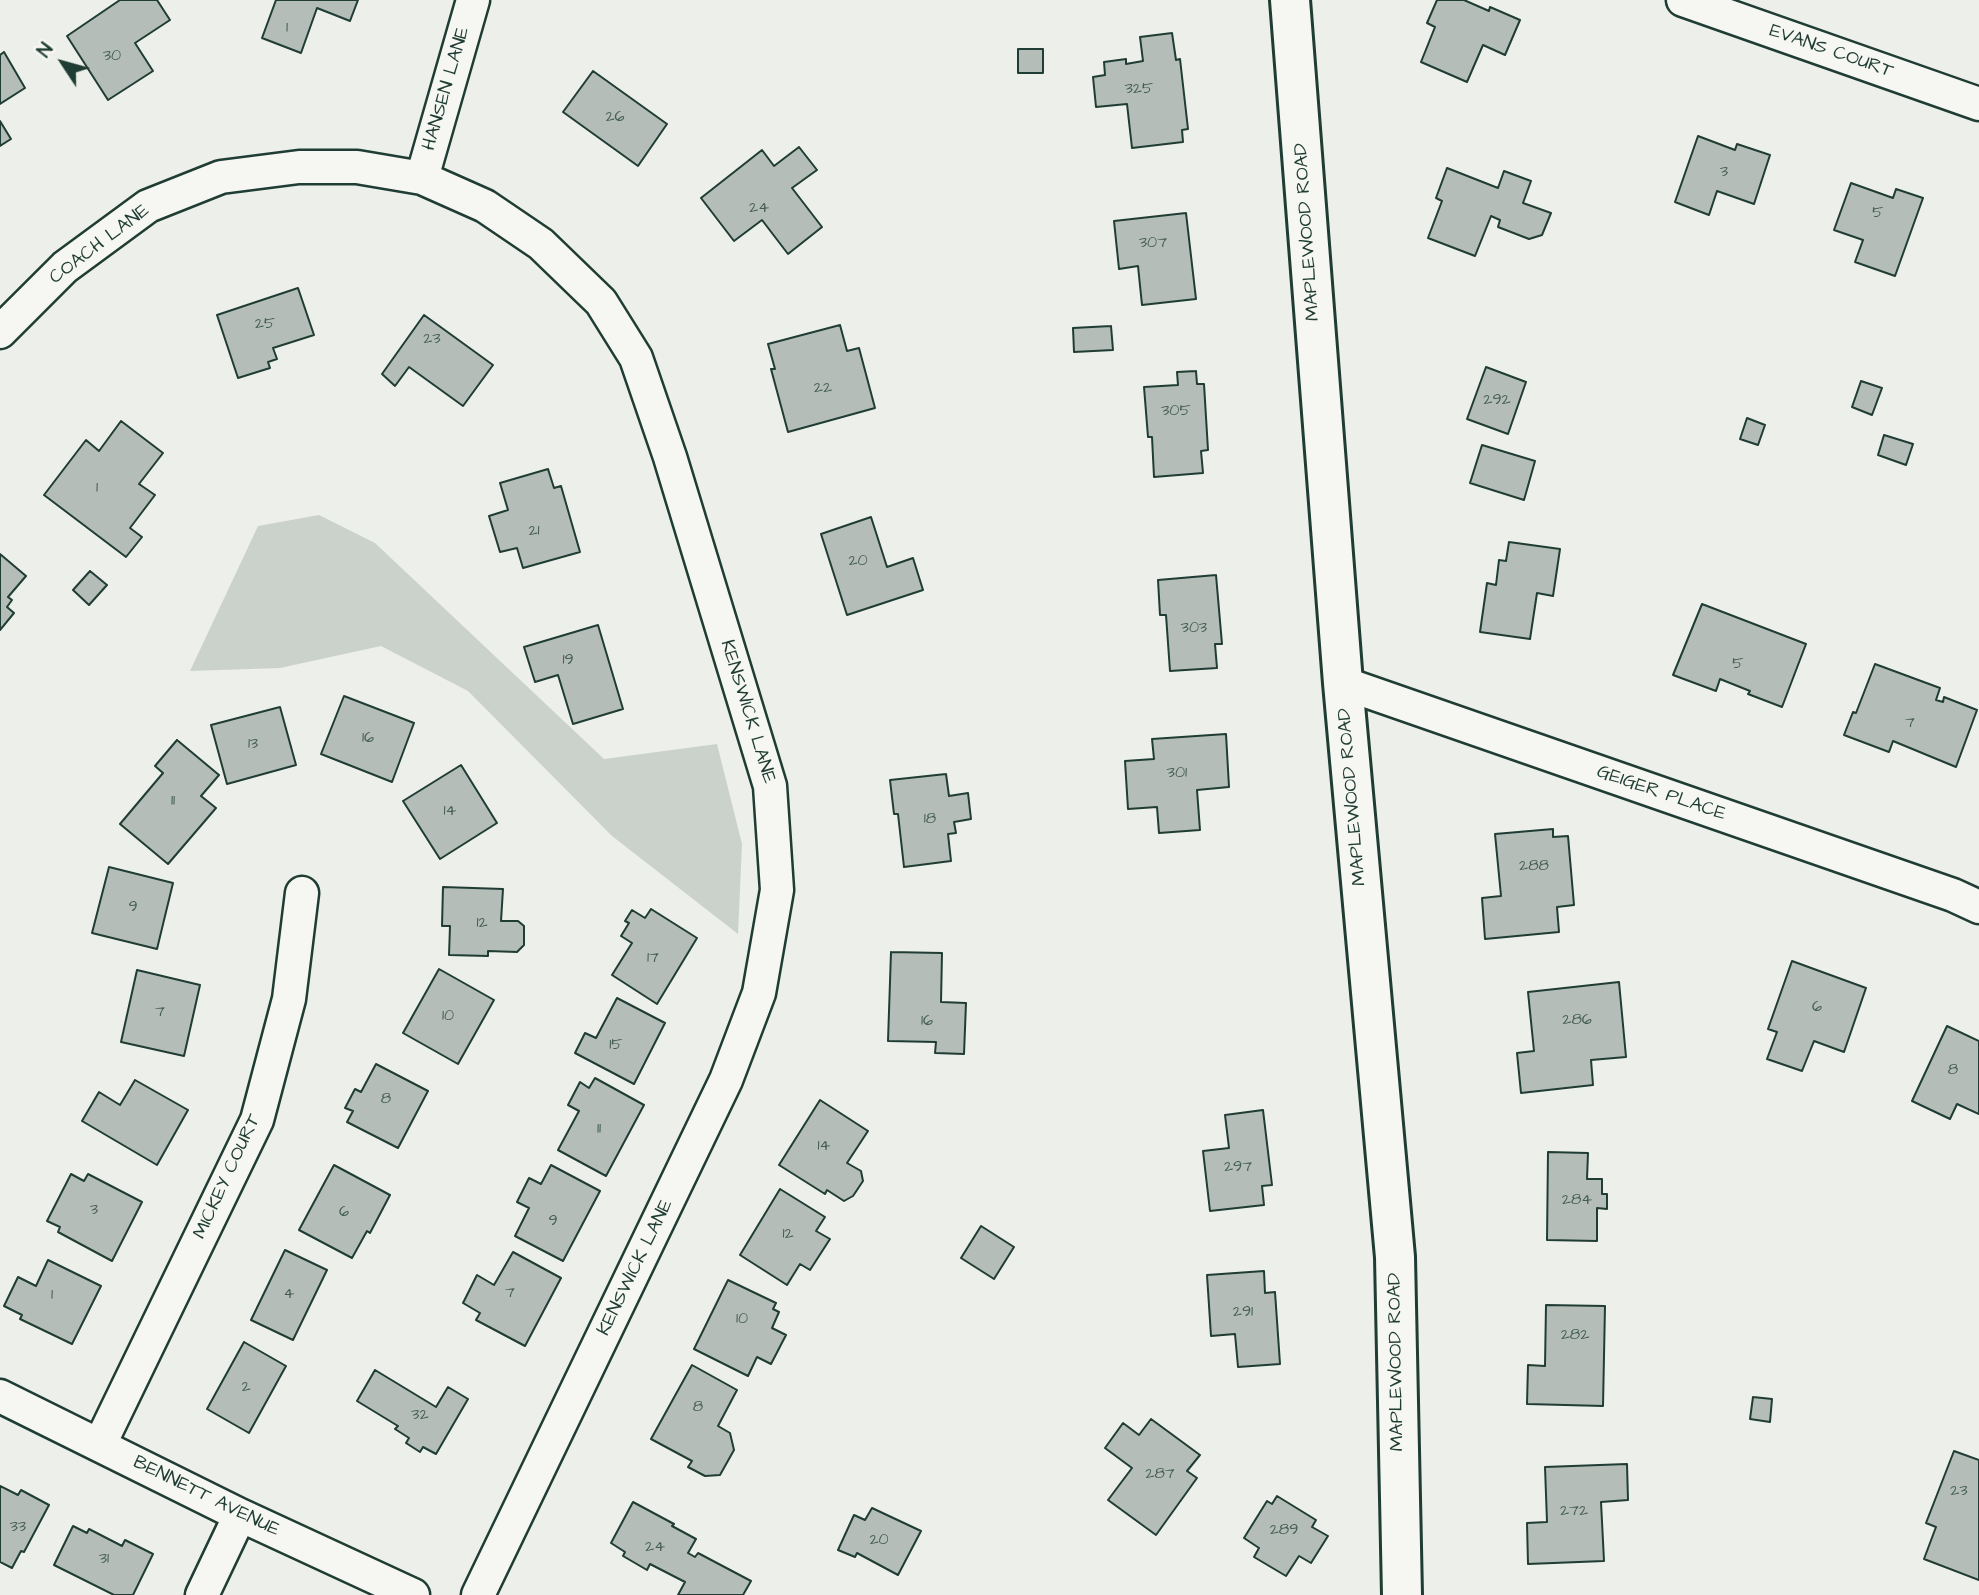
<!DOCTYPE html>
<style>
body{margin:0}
#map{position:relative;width:1979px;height:1595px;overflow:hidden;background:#edefea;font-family:"Architects Daughter",sans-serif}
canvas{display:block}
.north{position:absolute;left:28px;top:28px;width:70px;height:70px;-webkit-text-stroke:5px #f6f6f2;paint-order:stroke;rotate:306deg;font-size:19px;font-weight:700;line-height:28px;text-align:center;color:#1f3d34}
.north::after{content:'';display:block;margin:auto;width:24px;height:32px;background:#1f3d34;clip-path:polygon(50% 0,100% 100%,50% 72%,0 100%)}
</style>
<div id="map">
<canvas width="1979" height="1595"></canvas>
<div class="north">N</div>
</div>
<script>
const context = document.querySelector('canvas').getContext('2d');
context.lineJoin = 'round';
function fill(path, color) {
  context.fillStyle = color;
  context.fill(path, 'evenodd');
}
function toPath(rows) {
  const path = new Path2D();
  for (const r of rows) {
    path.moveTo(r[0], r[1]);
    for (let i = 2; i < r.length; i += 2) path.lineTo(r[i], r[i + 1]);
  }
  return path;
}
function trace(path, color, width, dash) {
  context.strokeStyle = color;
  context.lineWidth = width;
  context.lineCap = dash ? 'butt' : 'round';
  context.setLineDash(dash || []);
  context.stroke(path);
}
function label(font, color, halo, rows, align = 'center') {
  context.font = font + ' "Architects Daughter",sans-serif';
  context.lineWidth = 5;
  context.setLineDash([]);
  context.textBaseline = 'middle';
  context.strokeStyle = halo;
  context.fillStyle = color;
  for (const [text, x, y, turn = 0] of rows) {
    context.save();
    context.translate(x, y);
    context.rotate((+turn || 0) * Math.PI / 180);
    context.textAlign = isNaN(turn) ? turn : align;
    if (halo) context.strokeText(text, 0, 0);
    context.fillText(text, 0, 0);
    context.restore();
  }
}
fill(toPath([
 [319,515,375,543,604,759,717,744,742,844,738,934,612,836,468,691,381,646,280,668,190,671,258,526]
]), '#cbd2cc');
const building = toPath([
 [120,0,157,0,170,20,135,43,153,71,108,100,67,36,120,0],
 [276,0,358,0,350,21,317,8,301,53,262,38,276,0],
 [1437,0,1464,0,1489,11,1490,7,1520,20,1505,55,1483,45,1467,82,1421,62,1435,27,1427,23,1437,0],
 [1172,33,1176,60,1180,59,1188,129,1182,130,1183,142,1132,148,1127,104,1096,107,1093,77,1105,75,1104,62,1126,59,1126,64,1143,61,1140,37,1172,33],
 [1018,49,1043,49,1043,73,1018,73,1018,49],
 [4,52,25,88,0,104,0,55,4,52],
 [593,71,667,124,638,166,563,112,593,71],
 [0,121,11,139,0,146,0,121],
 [1698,136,1735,150,1737,144,1770,155,1754,204,1717,191,1709,215,1675,202,1698,136],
 [799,147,817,170,792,188,822,227,788,254,762,220,734,241,701,198,762,150,774,166,799,147],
 [1447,168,1498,188,1504,171,1531,181,1523,203,1551,213,1542,235,1529,239,1498,227,1500,220,1491,216,1475,256,1428,238,1442,201,1436,198,1447,168],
 [1851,183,1893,198,1896,189,1923,198,1895,276,1855,262,1863,240,1834,230,1851,183],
 [1186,213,1196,299,1142,305,1138,266,1119,269,1114,221,1186,213],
 [298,288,314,335,273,348,277,359,268,362,270,368,238,378,217,315,298,288],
 [424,315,493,365,463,406,409,367,395,386,382,374,424,315],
 [840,325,847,351,859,348,875,408,788,432,771,369,775,369,768,344,840,325],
 [1111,326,1113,350,1074,352,1073,328,1111,326],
 [1486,367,1526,382,1508,434,1467,419,1486,367],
 [1196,371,1197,384,1204,384,1208,450,1201,451,1203,473,1154,477,1152,437,1148,437,1144,387,1178,385,1177,372,1196,371],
 [1861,381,1882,388,1872,415,1852,407,1861,381],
 [1747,418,1765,425,1758,445,1740,439,1747,418],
 [121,421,163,453,139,484,155,495,130,528,142,537,126,557,44,495,86,440,99,451,121,421],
 [1884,435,1913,444,1906,465,1878,455,1884,435],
 [1482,445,1535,461,1524,500,1470,483,1482,445],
 [548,469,554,488,561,486,580,552,523,568,517,548,500,552,489,516,508,510,500,483,548,469],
 [871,517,887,567,913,558,923,590,847,615,821,534,871,517],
 [1509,542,1560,549,1553,596,1537,593,1530,639,1480,632,1487,583,1496,585,1499,560,1506,561,1509,542],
 [0,554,26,576,8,597,12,600,7,607,14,613,0,630,0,554],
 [90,571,107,585,89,605,73,590,90,571],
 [1216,575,1222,644,1215,644,1217,668,1170,671,1166,615,1160,615,1158,580,1216,575],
 [1702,604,1806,644,1782,707,1748,694,1750,691,1720,679,1716,691,1673,675,1702,604],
 [598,625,623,709,573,724,558,675,535,682,524,647,598,625],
 [1875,664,1940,688,1936,700,1943,702,1944,697,1977,710,1956,767,1893,741,1889,752,1844,735,1853,712,1856,713,1875,664],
 [344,696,414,723,392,782,321,754,344,696],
 [280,707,296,765,227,784,211,725,280,707],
 [1226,734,1229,787,1197,790,1200,830,1159,833,1157,807,1128,809,1125,761,1154,759,1152,739,1226,734],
 [177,740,219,775,201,796,216,808,168,864,120,824,163,773,155,766,177,740],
 [461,765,497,823,440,859,403,801,461,765],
 [946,774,949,796,968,793,971,819,954,822,956,833,948,834,951,861,904,867,898,814,894,814,890,780,946,774],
 [1553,829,1553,837,1568,836,1574,905,1557,907,1559,932,1485,939,1482,898,1501,896,1495,834,1553,829],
 [109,867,173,883,157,949,92,933,109,867],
 [443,887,503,889,501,921,518,921,524,926,524,945,517,952,488,951,488,956,449,955,450,926,442,926,443,887],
 [651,909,697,938,657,1004,612,975,632,943,621,936,629,923,625,921,632,910,645,918,651,909],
 [891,952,942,953,941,1002,966,1003,964,1054,935,1053,936,1042,888,1041,891,952],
 [1792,961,1866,988,1844,1052,1814,1041,1802,1071,1767,1059,1777,1032,1768,1029,1792,961],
 [439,969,494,1000,458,1064,403,1033,439,969],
 [137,970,200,985,184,1056,121,1042,137,970],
 [1619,982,1626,1057,1591,1060,1593,1085,1521,1093,1517,1053,1534,1051,1528,992,1619,982],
 [617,998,665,1023,634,1084,575,1053,585,1033,596,1038,617,998],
 [1947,1026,1979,1041,1979,1114,1957,1104,1950,1119,1912,1101,1947,1026],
 [376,1064,428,1091,398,1148,347,1122,353,1111,345,1108,355,1089,361,1092,376,1064],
 [595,1078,644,1105,606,1176,558,1150,579,1111,568,1105,580,1082,589,1088,595,1078],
 [135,1080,188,1110,157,1165,82,1121,99,1092,120,1105,135,1080],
 [820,1100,868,1131,847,1163,861,1171,863,1181,853,1196,844,1201,827,1190,825,1194,779,1165,820,1100],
 [1263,1110,1272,1185,1262,1186,1264,1205,1210,1211,1203,1151,1229,1148,1225,1115,1263,1110],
 [1548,1152,1588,1153,1587,1179,1602,1179,1602,1194,1607,1194,1607,1209,1597,1208,1597,1241,1547,1240,1548,1152],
 [334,1165,390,1195,370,1233,367,1231,352,1258,299,1230,334,1165],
 [551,1165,600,1191,563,1261,515,1236,529,1208,517,1202,529,1178,541,1184,551,1165],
 [71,1174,84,1181,88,1174,142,1202,112,1261,58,1232,60,1227,47,1221,71,1174],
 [780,1189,825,1217,816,1231,830,1239,810,1270,800,1264,787,1285,740,1255,780,1189],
 [981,1226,1014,1247,994,1279,961,1258,981,1226],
 [285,1250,327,1270,293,1340,251,1320,285,1250],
 [513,1252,561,1278,525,1346,476,1320,480,1313,463,1303,477,1275,494,1285,513,1252],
 [48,1260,101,1286,72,1344,20,1319,22,1315,4,1306,18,1277,36,1286,48,1260],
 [1264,1271,1265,1293,1275,1292,1280,1364,1238,1367,1235,1334,1211,1336,1207,1275,1264,1271],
 [728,1280,776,1303,773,1309,779,1312,772,1328,786,1335,771,1364,757,1357,748,1376,694,1349,728,1280],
 [1546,1305,1605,1306,1603,1406,1527,1404,1528,1365,1545,1366,1546,1305],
 [244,1342,286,1366,249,1433,207,1409,244,1342],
 [692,1365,737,1390,718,1426,730,1433,734,1450,720,1475,705,1476,688,1467,692,1461,651,1439,692,1365],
 [375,1370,436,1407,448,1387,468,1399,436,1454,423,1447,420,1452,406,1443,409,1438,395,1429,398,1426,357,1401,375,1370],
 [1753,1397,1772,1399,1770,1422,1750,1419,1753,1397],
 [1151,1419,1200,1455,1187,1471,1197,1478,1156,1535,1108,1500,1132,1468,1105,1448,1123,1423,1139,1435,1151,1419],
 [1954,1451,1979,1460,1979,1580,1924,1559,1936,1527,1926,1523,1954,1451],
 [1627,1464,1628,1500,1601,1502,1604,1561,1528,1564,1527,1523,1547,1522,1545,1467,1627,1464],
 [0,1486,18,1495,21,1490,49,1505,24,1552,21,1551,12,1568,0,1562,0,1486],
 [1277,1496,1316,1520,1312,1527,1328,1536,1311,1563,1299,1556,1286,1576,1254,1557,1259,1548,1244,1538,1267,1501,1272,1504,1277,1496],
 [633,1502,674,1524,672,1526,696,1539,688,1553,695,1557,698,1553,751,1581,743,1595,678,1595,685,1582,650,1564,647,1570,623,1556,625,1552,611,1543,633,1502],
 [872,1508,921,1531,898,1575,857,1553,855,1557,838,1550,854,1515,865,1520,872,1508],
 [73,1526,87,1533,89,1529,122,1546,125,1540,153,1554,133,1595,114,1595,54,1565,73,1526]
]);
fill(building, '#b4bdb8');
trace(building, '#1f3d34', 2);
const street = toPath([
 [1683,0,1979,104],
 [422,178,473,0],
 [0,332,65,267,148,206,221,177,299,167,357,167,422,178,485,206,541,244,601,302,636,358,670,457,770,786,777,890,759,993,726,1080,478,1595],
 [1343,683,1953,895,1979,907],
 [0,1396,240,1515,413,1595],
 [100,1444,257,1120,289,999,302,893],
 [202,1595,240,1515]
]);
const secondary = toPath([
 [1290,0,1343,683,1395,1257,1402,1595]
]);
trace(street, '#1f3d34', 37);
trace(secondary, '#1f3d34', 44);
trace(street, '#f6f6f2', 32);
trace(secondary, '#f6f6f2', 38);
label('16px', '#445d55', null, [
 ["1",287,29],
 ["30",112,57],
 ["325",1139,90],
 ["26",615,118],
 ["3",1724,173],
 ["24",759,209],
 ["5",1878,214],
 ["307",1153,244],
 ["25",265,325],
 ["23",432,340],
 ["22",823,389],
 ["292",1497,401],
 ["305",1176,412],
 ["1",97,489],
 ["21",534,532],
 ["20",858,562],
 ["303",1194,629],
 ["19",568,661],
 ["5",1738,665],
 ["7",1910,724],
 ["16",368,739],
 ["13",253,745],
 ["301",1177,774],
 ["11",173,802],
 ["14",450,812],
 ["18",930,820],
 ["288",1534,867],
 ["9",133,908],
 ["12",482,924],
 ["17",653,959],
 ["6",1817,1008],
 ["7",160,1013],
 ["10",448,1017],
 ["286",1577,1021],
 ["16",927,1022],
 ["15",616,1046],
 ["8",1953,1071],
 ["8",386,1100],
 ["11",599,1130],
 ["14",824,1147],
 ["297",1238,1168],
 ["284",1577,1201],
 ["3",94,1211],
 ["6",344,1213],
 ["9",553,1222],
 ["12",788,1235],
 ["7",510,1294],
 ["4",289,1295],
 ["1",52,1296],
 ["291",1243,1313],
 ["10",742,1320],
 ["282",1575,1336],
 ["2",246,1388],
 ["8",698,1408],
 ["32",420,1416],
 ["287",1160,1475],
 ["23",1959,1492],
 ["272",1574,1512],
 ["33",18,1528],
 ["289",1284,1531],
 ["20",879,1541],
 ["24",655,1548],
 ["31",104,1560]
]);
label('19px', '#1f3d34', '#f6f6f2', [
 ["EVANS COURT",1831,52,19],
 ["HANSEN LANE",447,89,-74],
 ["MAPLEWOOD ROAD",1308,232,-94],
 ["COACH LANE",100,245,-37],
 ["KENSWICK LANE",747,712,73],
 ["GEIGER PLACE",1661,794,19],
 ["MAPLEWOOD ROAD",1353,797,-95],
 ["MICKEY COURT",228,1177,-65],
 ["KENSWICK LANE",636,1268,-64],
 ["MAPLEWOOD ROAD",1397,1362,-91],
 ["BENNETT AVENUE",206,1497,26]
]);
</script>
